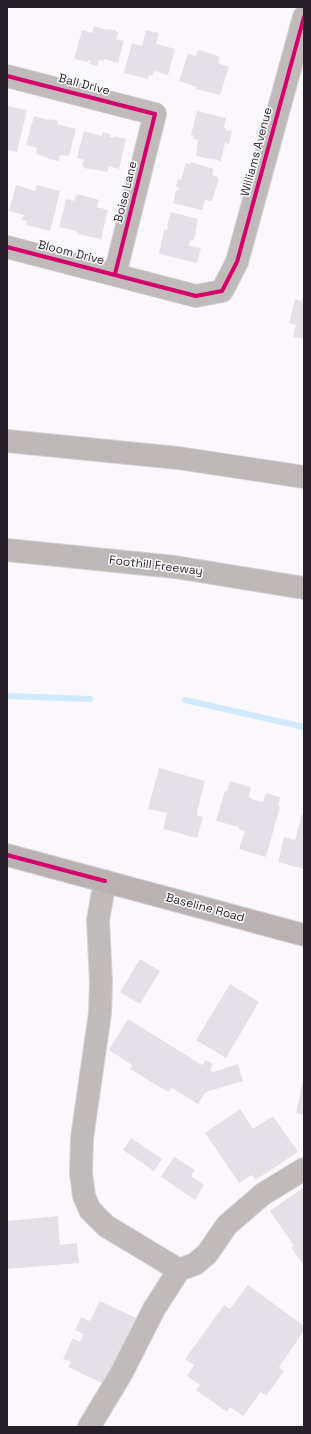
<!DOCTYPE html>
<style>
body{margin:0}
#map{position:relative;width:311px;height:1434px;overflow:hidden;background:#fbf8fd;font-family:"Space Grotesk",sans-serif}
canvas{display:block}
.frame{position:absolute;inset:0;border:8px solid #251e29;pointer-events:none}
</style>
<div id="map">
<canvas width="311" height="1434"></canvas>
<div class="frame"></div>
</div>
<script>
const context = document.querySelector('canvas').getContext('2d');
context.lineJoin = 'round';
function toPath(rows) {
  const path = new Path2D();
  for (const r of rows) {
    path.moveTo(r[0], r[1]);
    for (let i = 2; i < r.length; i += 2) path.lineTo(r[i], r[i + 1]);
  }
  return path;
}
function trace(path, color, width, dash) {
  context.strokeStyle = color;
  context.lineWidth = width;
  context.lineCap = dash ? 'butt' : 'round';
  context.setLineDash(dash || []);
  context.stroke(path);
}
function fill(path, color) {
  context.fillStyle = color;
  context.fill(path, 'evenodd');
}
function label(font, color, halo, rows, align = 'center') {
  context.font = font + ' "Space Grotesk",sans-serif';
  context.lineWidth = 3;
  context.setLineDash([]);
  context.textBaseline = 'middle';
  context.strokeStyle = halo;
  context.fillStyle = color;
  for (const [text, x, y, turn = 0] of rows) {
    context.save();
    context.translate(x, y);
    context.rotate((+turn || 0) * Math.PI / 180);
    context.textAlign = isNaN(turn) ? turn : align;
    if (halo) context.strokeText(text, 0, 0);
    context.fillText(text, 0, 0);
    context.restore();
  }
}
trace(toPath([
 [7,696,90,699],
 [185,700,304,727]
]), '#d1e9fd', 6);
fill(toPath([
 [94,26,107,30,108,29,116,30,116,32,118,32,116,39,124,41,118,63,104,59,104,61,99,60,97,66,90,64,91,61,88,60,87,62,74,59,82,30,92,33],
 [146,30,159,33,156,44,175,49,168,75,154,71,152,76,149,75,148,79,124,73,132,43,142,46],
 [200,50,220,57,218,63,229,67,220,95,196,89,197,87,179,81,188,54,196,56,197,51],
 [7,106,27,110,17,152,7,150],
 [197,111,226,118,224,127,226,128,226,130,232,131,229,144,225,143,221,161,196,156,198,140,193,139,194,136,191,135],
 [34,116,49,120,50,119,58,121,57,124,76,129,69,156,60,155,59,161,48,159,48,158,36,154,37,148,26,145],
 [84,131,102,136,103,132,110,134,110,137,113,138,114,136,126,139,119,169,109,166,107,172,84,168,84,167,82,166,84,160,77,158],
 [191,162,214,169,212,175,218,177,217,179,219,179,212,201,205,200,202,210,173,203,176,190,178,191,179,187,176,187,178,179,181,180,186,163,190,164],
 [16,185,35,191,37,185,60,191,50,231,26,225,27,221,22,220,24,215,9,211],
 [78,194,99,200,97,207,108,210,101,239,77,234,77,231,59,227,66,199,74,201,76,195,78,196],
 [171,212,198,219,195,236,193,241,190,240,189,246,201,248,197,263,159,254,164,230,167,230,168,225,167,225],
 [303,297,304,297,304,339,293,337,296,325,289,323,295,299,302,301],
 [159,768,205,781,197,812,198,812,197,816,203,817,197,838,163,829,167,813,148,809],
 [230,781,251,787,249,797,251,798,251,799,263,802,266,793,280,797,278,806,280,807,266,857,239,849,245,831,238,829,239,827,216,821,225,790,227,791],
 [302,814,304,814,304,869,278,862,284,837,295,840],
 [140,959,160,971,140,1004,120,992],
 [230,984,259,1002,226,1058,196,1040],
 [128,1019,202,1065,206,1060,213,1064,210,1070,213,1072,238,1064,243,1081,206,1092,198,1104,172,1088,168,1092,130,1069,132,1065,109,1050],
 [303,1080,304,1080,304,1115,296,1113],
 [240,1109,253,1129,273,1116,298,1152,256,1180,252,1175,239,1183,205,1133],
 [131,1138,162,1159,154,1171,123,1150],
 [174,1157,195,1170,191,1176,204,1185,195,1200,161,1177],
 [304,1187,304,1262,302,1263,291,1247,294,1246,270,1211],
 [58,1216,60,1245,77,1243,79,1263,7,1269,7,1221],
 [248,1285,304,1326,304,1331,279,1367,284,1371,266,1396,261,1392,243,1416,230,1407,227,1412,196,1390,200,1385,187,1376,194,1365,185,1359,224,1305,230,1309],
 [100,1301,136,1318,104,1384,68,1367,71,1362,63,1359,73,1338,80,1342,84,1334,75,1330,81,1317,90,1321]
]), '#e5e0e8');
const minor = toPath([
 [7,76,155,114,115,274],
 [7,247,196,296,222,291,237,262,304,17],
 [105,881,98,920,101,982,100,1013,82,1138,81,1173,84,1196,90,1210,106,1226,179,1270],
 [89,1427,121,1374,154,1309,179,1270,195,1264,207,1254,227,1225,263,1194,304,1169]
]);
const major = toPath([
 [7,855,304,935]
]);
const highway = toPath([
 [7,441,178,458,304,477],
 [7,550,175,567,304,588]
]);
trace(minor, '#d4d2d6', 24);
trace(major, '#d4d2d6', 24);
trace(highway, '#d4d2d6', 24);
trace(minor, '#c0bbba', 22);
trace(major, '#bab2b2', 22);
trace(highway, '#beb7b8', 22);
trace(toPath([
 [7,76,155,114,115,274],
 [7,247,196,296,222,291,237,262,304,17],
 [7,855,105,881]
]), '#d6006c', 4);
label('12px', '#251e29', '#fff', [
 ["Ball Drive",84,85,15],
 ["Williams Avenue",257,152,-75],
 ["Boise Lane",126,192,-76],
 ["Bloom Drive",71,253,14],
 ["Foothill Freeway",156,566,7],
 ["Baseline Road",205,908,15]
]);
</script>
